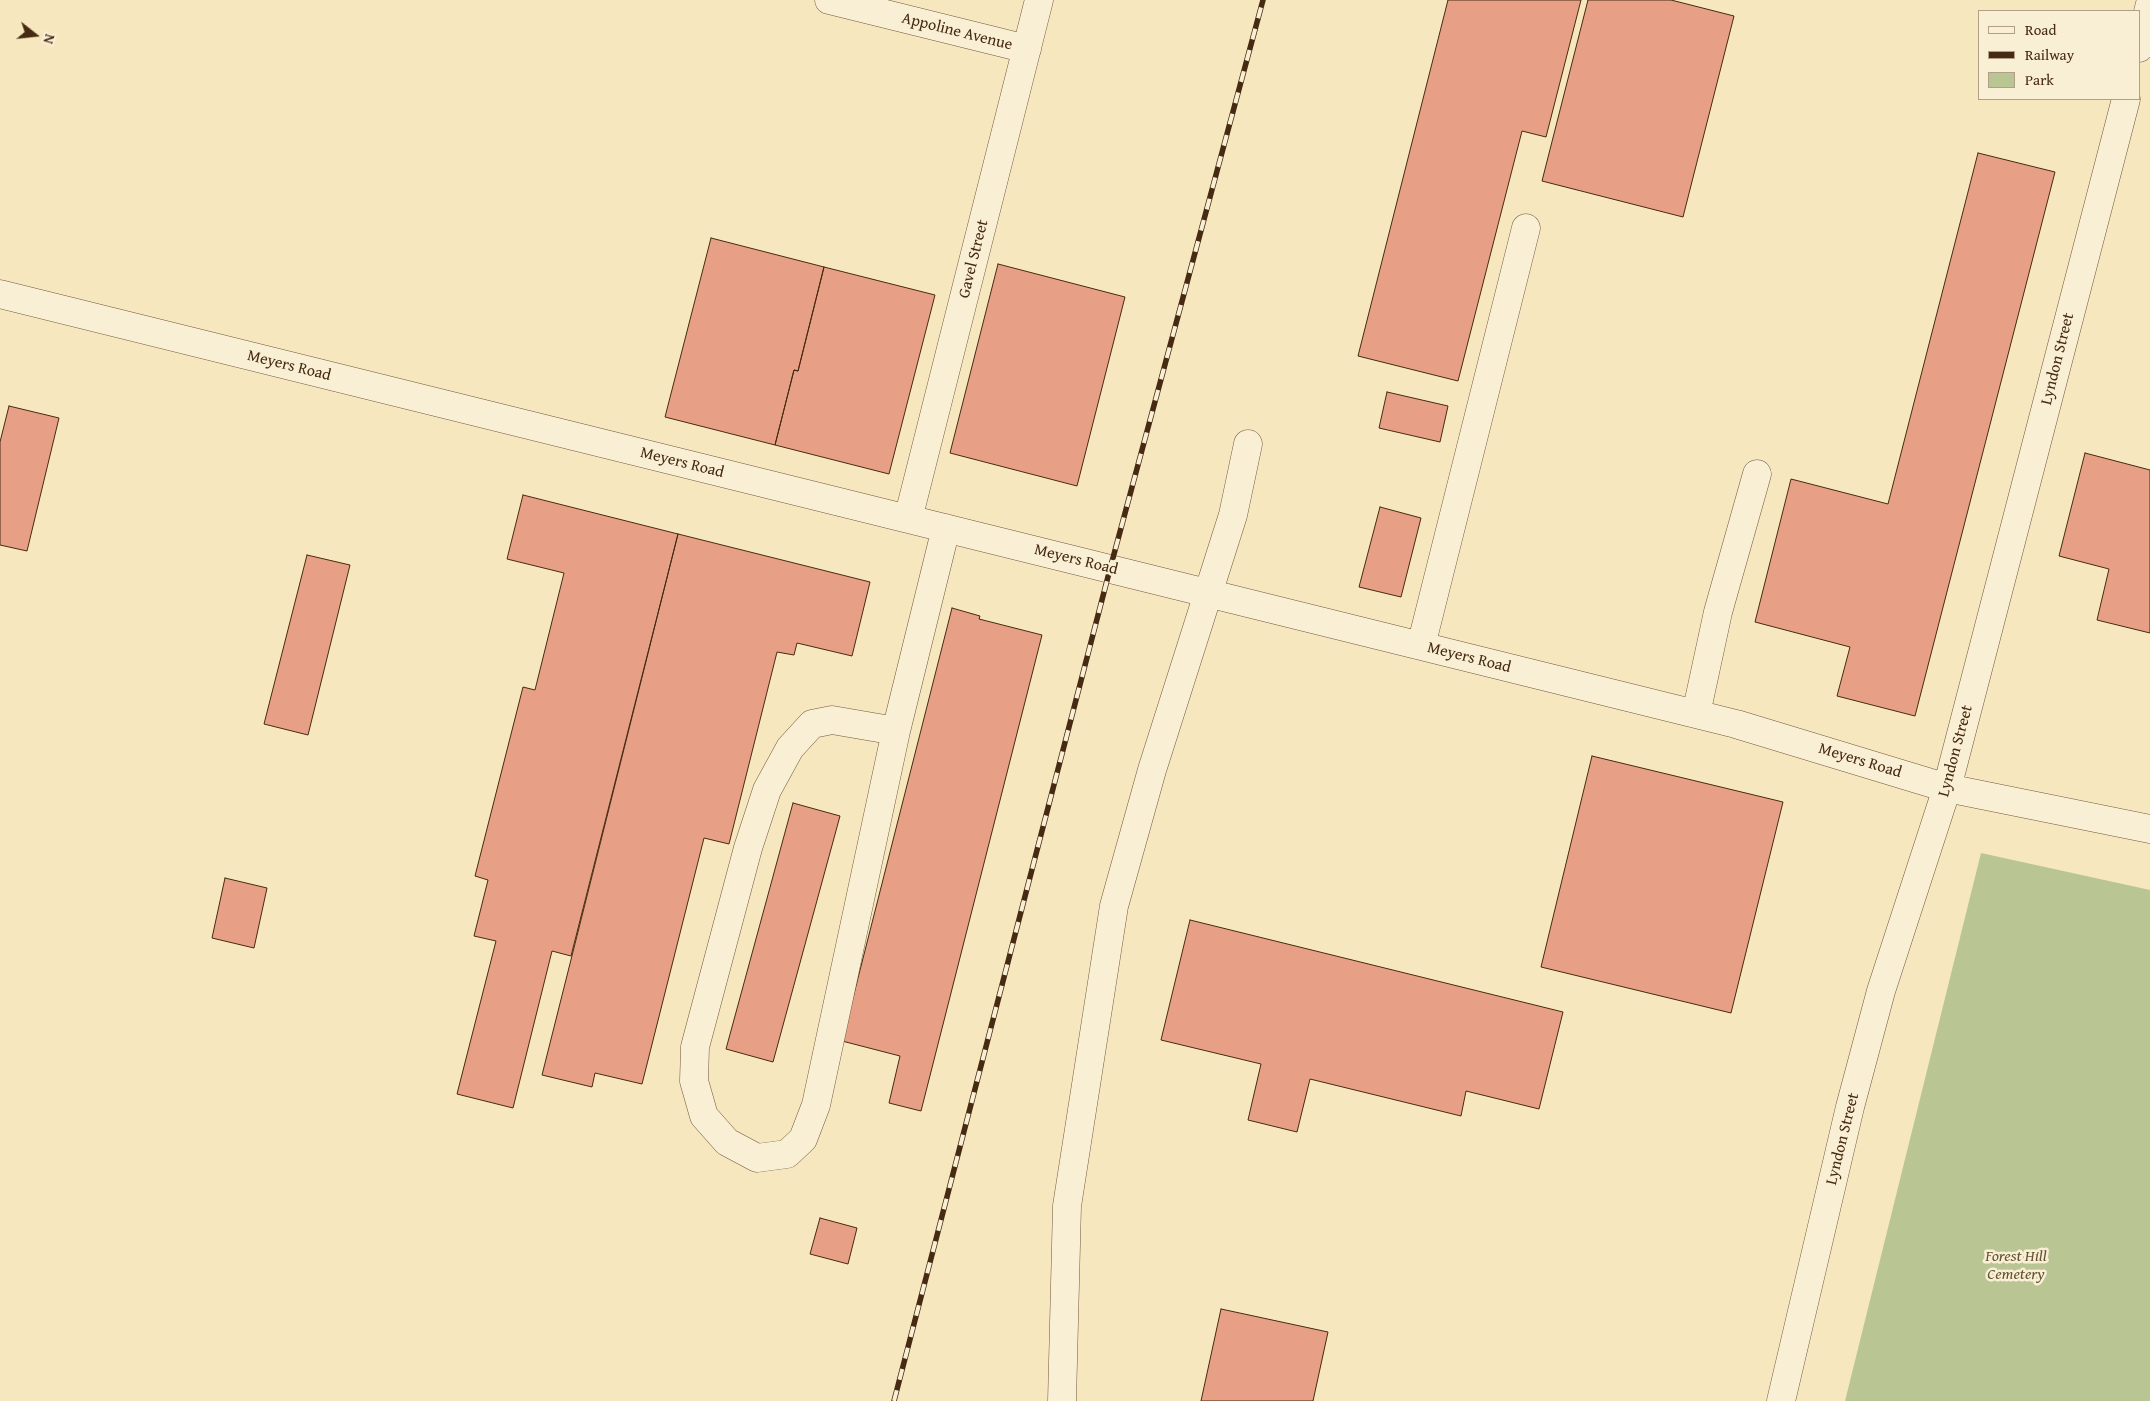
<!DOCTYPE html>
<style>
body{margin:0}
#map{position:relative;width:2150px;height:1401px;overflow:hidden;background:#f6e7be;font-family:"Gentium Book Plus",serif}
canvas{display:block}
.legend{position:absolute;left:1978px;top:10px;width:162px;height:90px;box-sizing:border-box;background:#f9efd5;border:1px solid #b1a087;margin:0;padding:6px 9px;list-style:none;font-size:15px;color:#462a11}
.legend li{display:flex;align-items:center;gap:10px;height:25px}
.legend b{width:25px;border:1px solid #b1a087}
.north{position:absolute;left:10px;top:10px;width:50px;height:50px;-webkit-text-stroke:4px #f9efd5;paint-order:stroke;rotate:106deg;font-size:14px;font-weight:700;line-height:20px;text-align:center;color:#462a11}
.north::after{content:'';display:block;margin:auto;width:18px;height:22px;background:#462a11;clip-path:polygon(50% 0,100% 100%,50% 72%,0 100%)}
</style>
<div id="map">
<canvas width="2150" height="1401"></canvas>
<ul class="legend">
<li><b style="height:6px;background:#f9efd5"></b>Road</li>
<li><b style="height:6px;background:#462a11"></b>Railway</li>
<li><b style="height:14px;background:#b9c694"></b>Park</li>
</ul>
<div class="north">N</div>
</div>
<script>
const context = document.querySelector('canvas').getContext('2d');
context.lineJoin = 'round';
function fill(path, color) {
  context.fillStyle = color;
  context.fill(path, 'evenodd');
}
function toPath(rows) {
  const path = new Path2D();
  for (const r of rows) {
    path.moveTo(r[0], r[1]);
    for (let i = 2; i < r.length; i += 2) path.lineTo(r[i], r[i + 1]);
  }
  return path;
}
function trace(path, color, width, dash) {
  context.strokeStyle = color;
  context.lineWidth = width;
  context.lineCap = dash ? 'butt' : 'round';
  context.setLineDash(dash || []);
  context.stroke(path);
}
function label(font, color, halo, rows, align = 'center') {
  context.font = font + ' "Gentium Book Plus",serif';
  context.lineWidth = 5;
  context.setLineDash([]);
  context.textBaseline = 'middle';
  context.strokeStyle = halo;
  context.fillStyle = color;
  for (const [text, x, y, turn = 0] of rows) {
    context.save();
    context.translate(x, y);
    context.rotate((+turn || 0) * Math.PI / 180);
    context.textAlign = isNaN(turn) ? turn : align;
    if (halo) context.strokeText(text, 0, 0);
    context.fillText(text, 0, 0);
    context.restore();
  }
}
fill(toPath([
 [1981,853,2150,890,2150,1401,1845,1401]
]), '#b9c694');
const building = toPath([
 [1448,0,1581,0,1546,137,1522,131,1458,381,1358,356,1448,0],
 [1588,0,1671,0,1734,16,1683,217,1542,181,1588,0],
 [1978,153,2055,172,1915,716,1837,696,1850,647,1755,622,1791,479,1888,504,1978,153],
 [711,238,824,267,798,371,794,370,775,445,665,417,711,238],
 [998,264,1125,297,1077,486,950,453,998,264],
 [824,267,935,295,889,474,775,445,794,370,798,371,824,267],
 [1387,392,1448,406,1440,442,1379,428,1387,392],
 [9,406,59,418,27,551,0,545,0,442,9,406],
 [2085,453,2150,470,2150,633,2097,620,2109,569,2059,556,2085,453],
 [523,495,678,534,571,956,552,951,513,1108,457,1094,496,941,474,936,488,880,475,876,523,687,535,690,564,573,507,559,523,495],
 [1380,507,1421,518,1401,597,1359,587,1380,507],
 [678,534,870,582,852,656,797,643,794,655,777,652,729,844,704,838,642,1084,595,1073,592,1087,542,1075,678,534],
 [307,555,350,565,308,735,264,724,307,555],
 [952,608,980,616,979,619,1042,635,921,1111,889,1103,900,1056,842,1041,952,608],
 [1592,756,1783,802,1731,1013,1541,967,1592,756],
 [793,803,840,816,773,1062,726,1049,793,803],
 [225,878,267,888,254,948,212,938,225,878],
 [1190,920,1563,1012,1539,1109,1466,1091,1461,1116,1310,1079,1297,1132,1248,1120,1261,1064,1161,1040,1190,920],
 [820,1218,857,1228,848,1264,810,1254,820,1218],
 [1221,1309,1328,1332,1313,1401,1201,1401,1221,1309]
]);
fill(building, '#e7a086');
trace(building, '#462a11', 1);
const minor = toPath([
 [829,0,1027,49],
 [2139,48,2150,4],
 [0,294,1736,724,1947,788,2150,829],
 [908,519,1039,0],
 [1421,646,1526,228],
 [1696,714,1718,612,1757,474],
 [896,731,832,720,812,724,790,748,767,790,748,848,695,1047,694,1081,704,1116,727,1142,757,1158,787,1154,803,1139,816,1105,896,731,946,528],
 [1062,1401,1067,1206,1114,906,1152,770,1233,515,1248,444],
 [1781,1401,1850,1107,1881,991,1947,788,2126,99]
]);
trace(minor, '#72593c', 29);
trace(minor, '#f9efd5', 28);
const rail = toPath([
 [894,1401,1110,569,1263,0]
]);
trace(rail, '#462a11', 5.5);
trace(rail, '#f9efd5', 4, [11]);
label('16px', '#462a11', '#f9efd5', [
 ["Appoline Avenue",957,32,14],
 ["Gavel Street",974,259,-76],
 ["Lyndon Street",2058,359,-76],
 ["Meyers Road",289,366,14],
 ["Meyers Road",682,463,14],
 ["Meyers Road",1076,560,14],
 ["Meyers Road",1469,658,14],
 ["Lyndon Street",1956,751,-75],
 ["Meyers Road",1860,761,17],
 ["Lyndon Street",1843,1139,-76]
]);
label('italic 16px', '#635132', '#f9efd5', [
 ["Forest Hill",2016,1257],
 ["Cemetery",2016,1275]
]);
</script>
